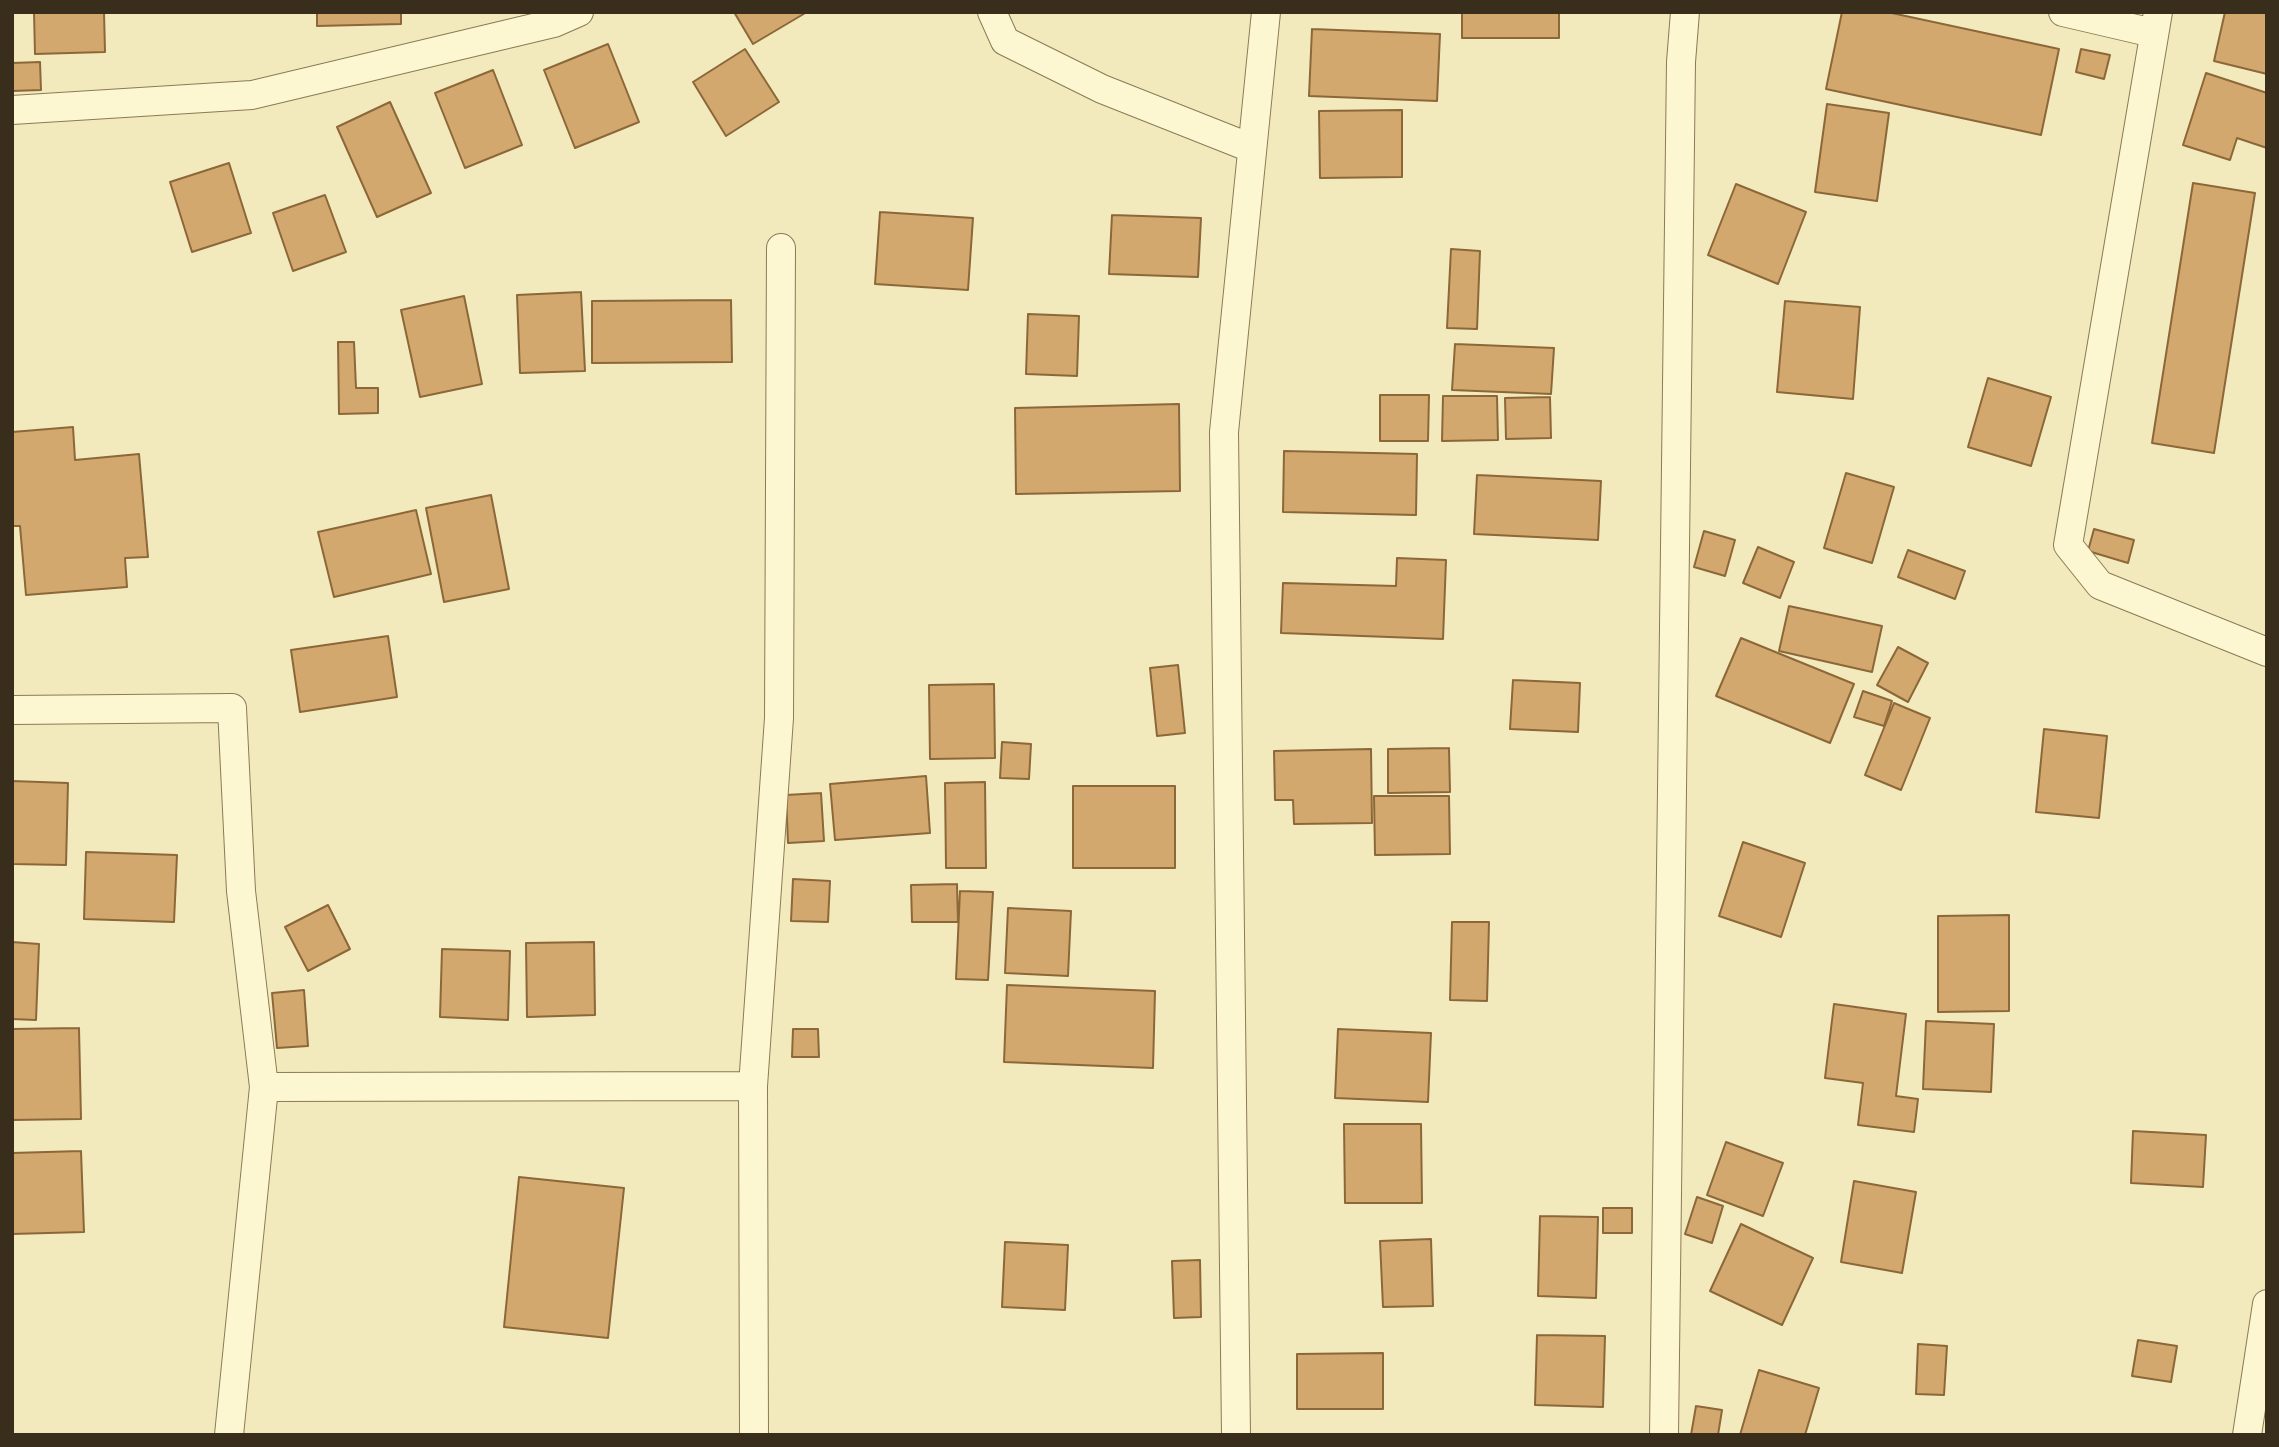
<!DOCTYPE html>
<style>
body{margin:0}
#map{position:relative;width:2279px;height:1447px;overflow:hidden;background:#f2eabd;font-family:"Times New Roman",serif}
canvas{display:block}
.frame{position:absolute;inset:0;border:14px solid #392e1b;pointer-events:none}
</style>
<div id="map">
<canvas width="2279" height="1447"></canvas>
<div class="frame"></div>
</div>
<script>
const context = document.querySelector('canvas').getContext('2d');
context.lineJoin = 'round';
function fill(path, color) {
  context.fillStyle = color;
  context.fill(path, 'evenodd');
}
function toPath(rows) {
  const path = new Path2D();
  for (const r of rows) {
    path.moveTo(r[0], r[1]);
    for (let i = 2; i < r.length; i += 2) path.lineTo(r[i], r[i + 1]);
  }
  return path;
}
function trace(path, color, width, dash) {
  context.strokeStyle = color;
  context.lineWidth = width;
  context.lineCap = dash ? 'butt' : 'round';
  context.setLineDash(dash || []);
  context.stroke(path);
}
const building = toPath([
 [34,12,104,12,105,52,35,54,34,12],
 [317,12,401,12,401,24,317,26,317,12],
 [734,12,807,12,753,44,734,12],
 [1462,12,1559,12,1559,38,1462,38,1462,12],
 [1842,12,1887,12,2059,49,2041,135,1826,89,1842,12],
 [2225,12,2267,12,2267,74,2214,61,2225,12],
 [1312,29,1440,34,1437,101,1309,96,1312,29],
 [608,44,639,122,575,148,544,70,608,44],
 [745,49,779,102,726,136,693,82,745,49],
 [2081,49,2110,55,2104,79,2076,72,2081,49],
 [40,62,41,90,12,91,12,63,40,62],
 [493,70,522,145,465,168,435,93,493,70],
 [2206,73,2267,93,2267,148,2237,138,2230,160,2183,145,2206,73],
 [390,102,431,193,377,217,337,127,390,102],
 [1827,104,1889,113,1877,201,1815,192,1827,104],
 [1402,110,1402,177,1320,178,1319,111,1402,110],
 [229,163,251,233,192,252,170,182,229,163],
 [2193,183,2255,193,2214,453,2152,443,2193,183],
 [1736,184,1806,212,1778,284,1708,255,1736,184],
 [325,195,346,252,293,271,273,213,325,195],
 [880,212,973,218,968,290,875,284,880,212],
 [1112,215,1201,218,1198,277,1109,274,1112,215],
 [1451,249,1480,251,1477,329,1447,328,1451,249],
 [581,292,585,371,520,373,517,295,581,292],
 [464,296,482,384,420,397,401,310,464,296],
 [731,300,732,362,592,363,592,301,731,300],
 [1785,301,1860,307,1853,399,1777,392,1785,301],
 [1028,314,1079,316,1077,376,1026,374,1028,314],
 [338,342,354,342,356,388,378,388,378,413,339,414,338,342],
 [1455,344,1554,348,1551,394,1452,390,1455,344],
 [1988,378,2051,397,2031,466,1968,447,1988,378],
 [1380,395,1429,395,1428,441,1380,441,1380,395],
 [1443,396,1497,396,1498,440,1442,441,1443,396],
 [1550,397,1551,438,1506,439,1505,398,1550,397],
 [1179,404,1180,491,1016,494,1015,408,1179,404],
 [73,427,75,460,139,454,148,557,125,558,127,587,26,595,20,526,12,526,12,432,73,427],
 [1284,451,1417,454,1416,515,1283,512,1284,451],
 [1846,473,1894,487,1872,563,1824,548,1846,473],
 [1477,475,1601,481,1598,540,1474,534,1477,475],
 [491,495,509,589,444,602,426,508,491,495],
 [416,510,431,574,334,597,318,532,416,510],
 [2094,529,2134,540,2128,563,2088,551,2094,529],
 [1704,531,1735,540,1725,576,1694,567,1704,531],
 [1758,547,1794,562,1780,598,1743,583,1758,547],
 [1908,550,1965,571,1955,599,1898,577,1908,550],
 [1397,558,1446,560,1443,639,1281,633,1283,583,1396,586,1397,558],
 [1789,606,1882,626,1872,672,1779,651,1789,606],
 [388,636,397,697,300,712,291,650,388,636],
 [1741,638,1854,684,1830,743,1716,696,1741,638],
 [1898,647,1928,663,1908,702,1877,685,1898,647],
 [1178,665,1185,733,1157,736,1150,668,1178,665],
 [1513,680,1580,683,1578,732,1510,729,1513,680],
 [994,684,995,758,930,759,929,685,994,684],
 [1863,691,1892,701,1884,726,1854,717,1863,691],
 [1894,703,1930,718,1901,790,1865,775,1894,703],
 [2044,729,2107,736,2099,818,2036,812,2044,729],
 [1002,742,1031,744,1029,779,1000,778,1002,742],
 [1449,748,1450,792,1388,793,1388,749,1449,748],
 [1371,749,1372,823,1294,824,1293,800,1275,800,1274,751,1371,749],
 [926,776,930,833,835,840,830,784,926,776],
 [12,781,68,783,66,865,12,864,12,781],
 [985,782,986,868,946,868,945,783,985,782],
 [1073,786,1175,786,1175,868,1073,868,1073,786],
 [821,793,824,841,788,843,786,795,821,793],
 [1374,796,1449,796,1450,854,1375,855,1374,796],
 [1743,842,1805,863,1781,937,1719,916,1743,842],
 [86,852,177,855,174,922,84,919,86,852],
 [793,879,830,881,828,922,791,921,793,879],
 [957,884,958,922,912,922,911,885,957,884],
 [960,891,993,892,988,980,956,979,960,891],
 [328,905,350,949,308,971,285,927,328,905],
 [1008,908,1071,911,1068,976,1005,973,1008,908],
 [2009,915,2009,1011,1938,1012,1938,916,2009,915],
 [1452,922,1489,922,1487,1001,1450,1000,1452,922],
 [12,942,39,944,36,1020,12,1019,12,942],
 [594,942,595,1015,527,1017,526,943,594,942],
 [442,949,510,951,508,1020,440,1017,442,949],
 [1007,985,1155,991,1153,1068,1004,1062,1007,985],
 [304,990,308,1046,277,1048,272,993,304,990],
 [1834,1004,1906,1014,1896,1096,1918,1099,1914,1132,1858,1125,1863,1083,1825,1078,1834,1004],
 [1926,1021,1994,1024,1991,1092,1923,1089,1926,1021],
 [79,1028,81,1119,12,1120,12,1029,79,1028],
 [793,1029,818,1029,819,1057,792,1057,793,1029],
 [1338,1029,1431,1033,1428,1102,1335,1098,1338,1029],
 [1344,1124,1421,1124,1422,1203,1345,1203,1344,1124],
 [2133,1131,2206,1135,2203,1187,2131,1183,2133,1131],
 [1726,1142,1783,1163,1763,1216,1707,1195,1726,1142],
 [81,1151,84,1232,12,1234,12,1153,81,1151],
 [519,1177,624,1188,608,1338,504,1327,519,1177],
 [1854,1181,1916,1192,1902,1273,1841,1262,1854,1181],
 [1697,1197,1723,1206,1712,1243,1685,1234,1697,1197],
 [1603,1208,1632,1208,1632,1233,1603,1233,1603,1208],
 [1540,1216,1598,1217,1596,1298,1538,1296,1540,1216],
 [1741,1224,1813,1258,1782,1325,1710,1291,1741,1224],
 [1431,1239,1433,1306,1383,1307,1380,1241,1431,1239],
 [1005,1242,1068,1245,1065,1310,1002,1307,1005,1242],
 [1200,1260,1201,1317,1174,1318,1172,1261,1200,1260],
 [1537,1335,1605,1336,1603,1407,1535,1405,1537,1335],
 [2138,1340,2177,1346,2171,1382,2132,1376,2138,1340],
 [1918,1344,1947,1346,1944,1395,1916,1394,1918,1344],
 [1383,1353,1383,1409,1297,1409,1297,1354,1383,1353],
 [1759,1370,1819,1388,1805,1435,1740,1435,1759,1370],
 [1696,1406,1722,1410,1718,1435,1691,1435,1696,1406]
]);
fill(building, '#d3a86f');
trace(building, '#8c6738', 2);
const minor = toPath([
 [992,12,1005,41,1102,89,1251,148],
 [2063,12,2153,33],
 [2158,12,2068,545,2100,585,2267,652],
 [12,110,252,95,554,23,579,12],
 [12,710,232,708,241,891,264,1087,229,1435],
 [264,1087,753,1086],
 [754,1435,753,1086,779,718,781,248],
 [1236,1435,1224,432,1266,12],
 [1664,1435,1681,62,1685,12],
 [2247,1435,2267,1304]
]);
trace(minor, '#8b7a55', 30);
trace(minor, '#fcf6d1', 28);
</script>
